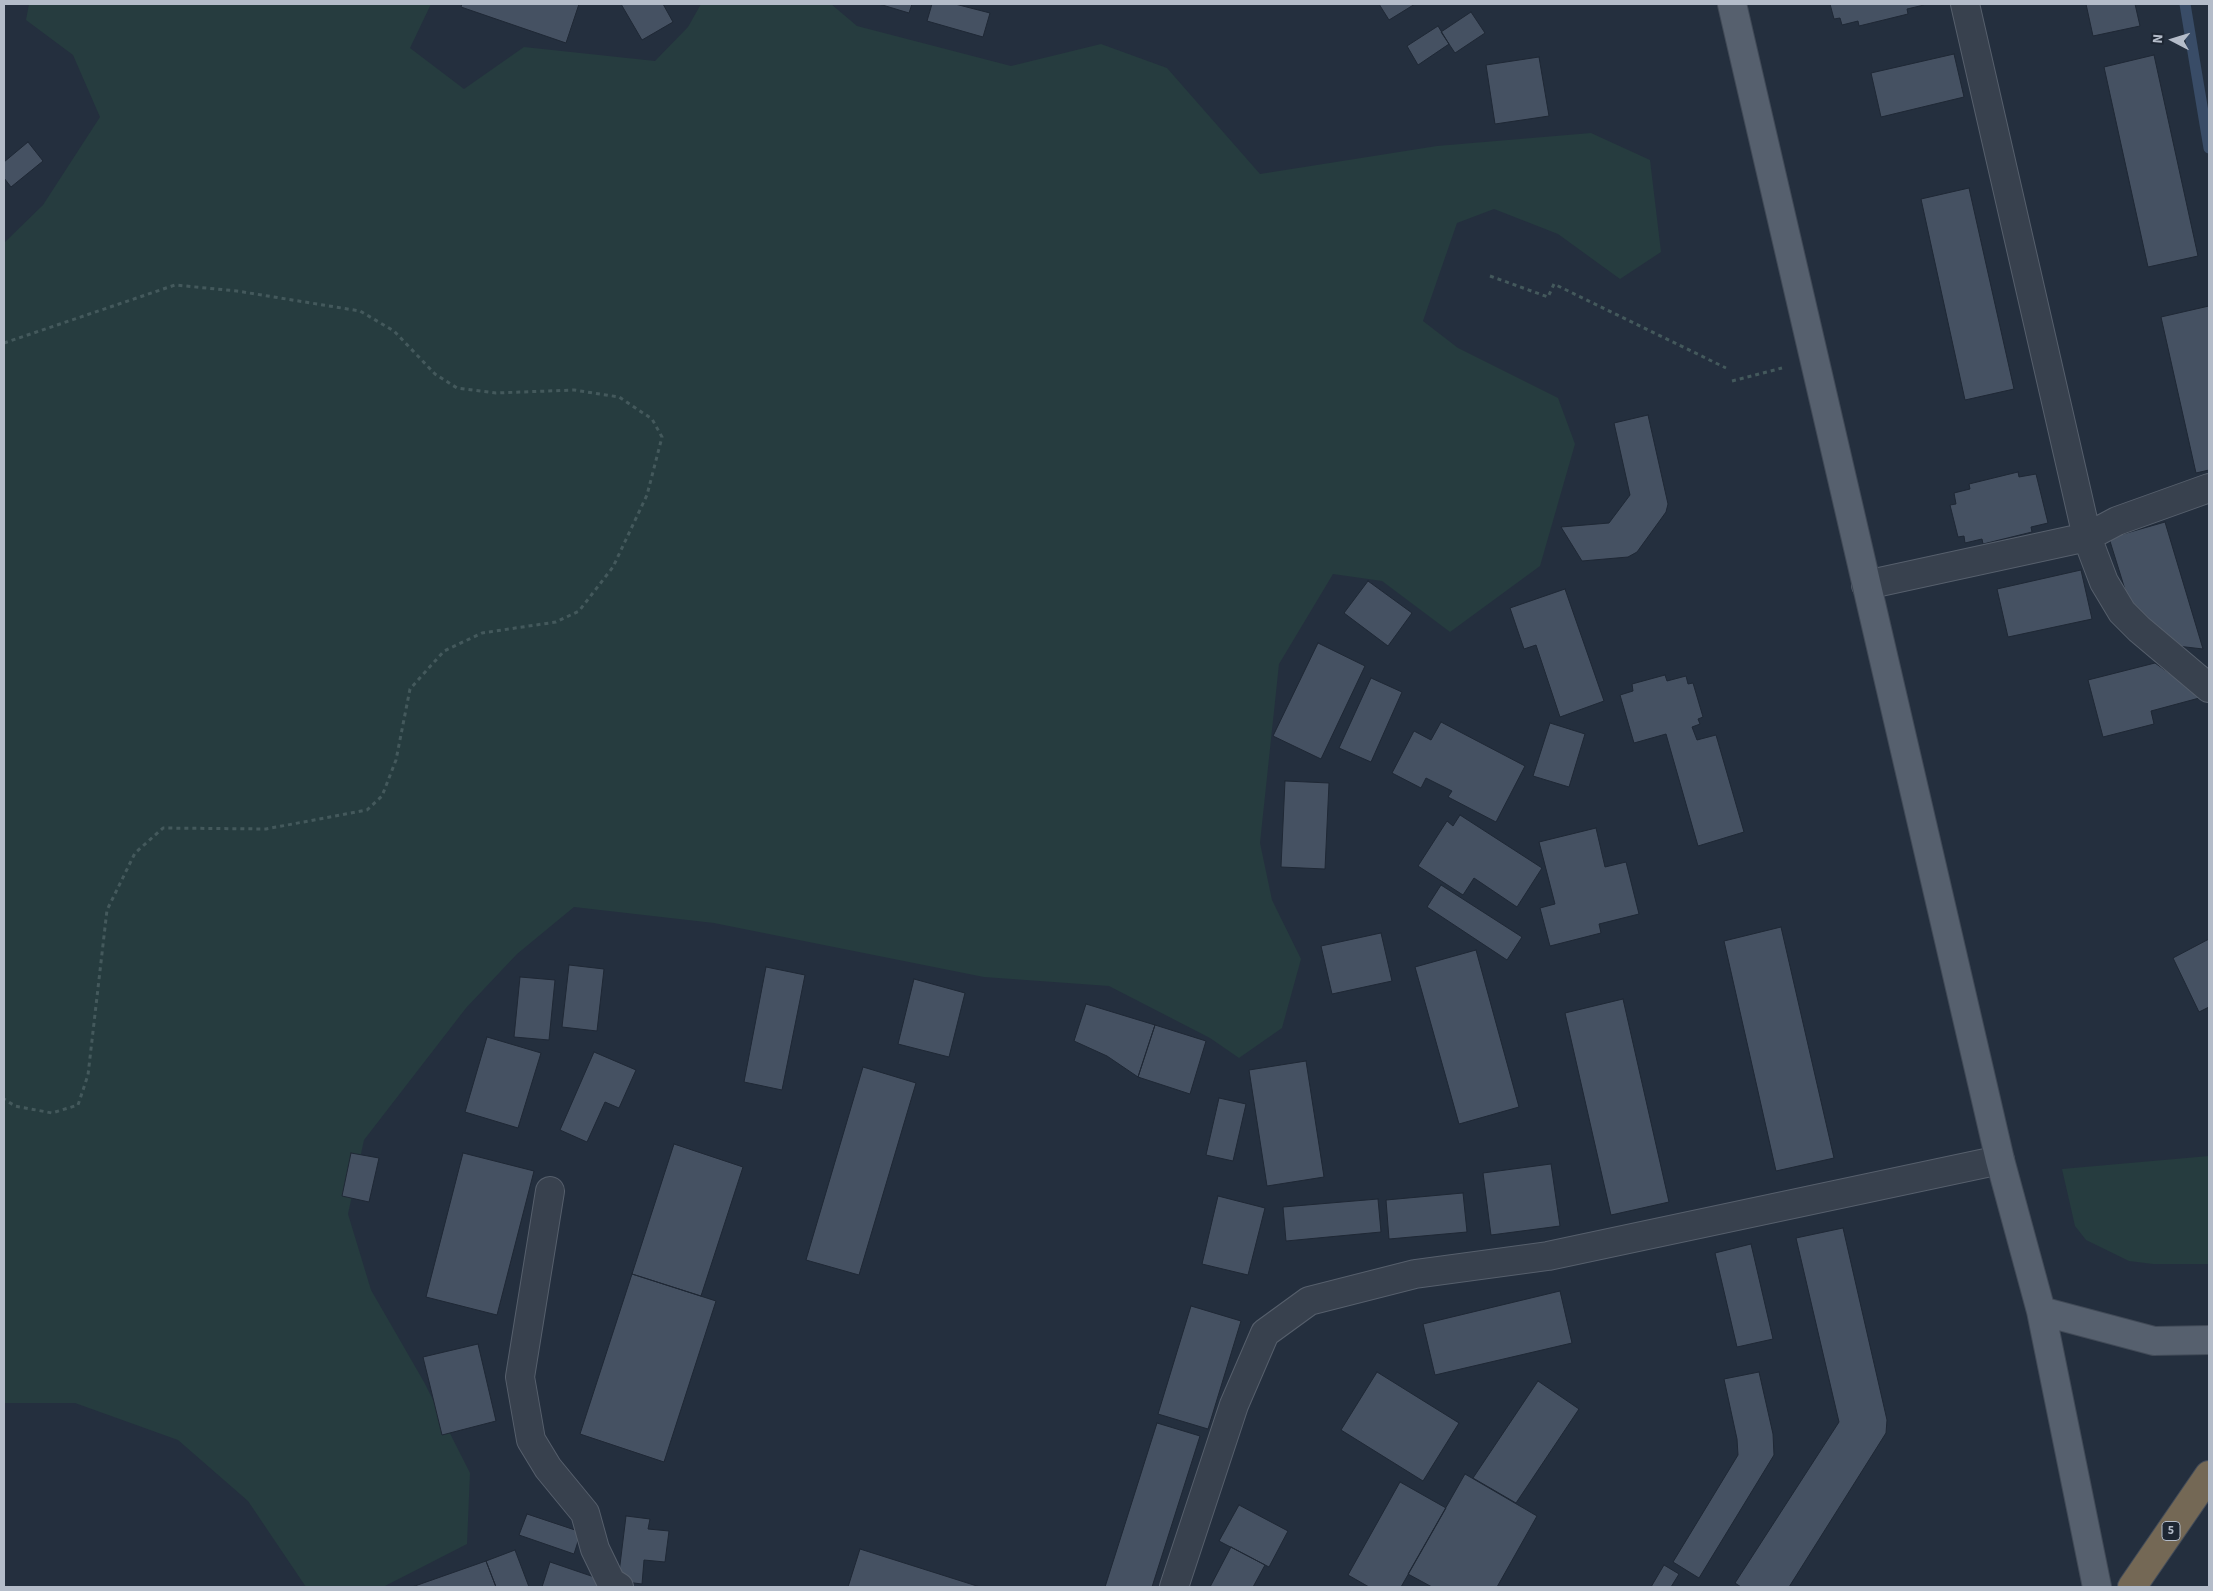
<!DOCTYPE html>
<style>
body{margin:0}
#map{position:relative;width:2213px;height:1591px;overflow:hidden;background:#242f3e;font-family:"Source Sans 3",sans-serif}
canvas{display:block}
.frame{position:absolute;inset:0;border:5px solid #b4bcc9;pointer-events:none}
.north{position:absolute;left:2148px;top:15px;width:50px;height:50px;-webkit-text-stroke:4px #1d2633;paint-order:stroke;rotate:275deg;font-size:14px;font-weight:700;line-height:20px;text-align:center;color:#b4bcc9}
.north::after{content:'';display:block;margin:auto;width:18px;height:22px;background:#b4bcc9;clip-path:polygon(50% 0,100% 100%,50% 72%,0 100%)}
</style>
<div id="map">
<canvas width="2213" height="1591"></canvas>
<div class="frame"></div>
<div class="north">N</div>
</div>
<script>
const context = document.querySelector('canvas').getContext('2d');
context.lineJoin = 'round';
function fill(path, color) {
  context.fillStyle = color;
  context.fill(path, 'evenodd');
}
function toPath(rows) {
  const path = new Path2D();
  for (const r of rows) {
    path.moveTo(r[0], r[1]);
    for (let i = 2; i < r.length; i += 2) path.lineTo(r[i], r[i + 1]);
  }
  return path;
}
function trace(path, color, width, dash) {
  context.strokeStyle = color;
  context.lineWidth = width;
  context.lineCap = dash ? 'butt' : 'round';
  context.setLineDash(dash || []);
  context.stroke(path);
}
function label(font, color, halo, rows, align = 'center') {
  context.font = font + ' "Source Sans 3",sans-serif';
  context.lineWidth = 5;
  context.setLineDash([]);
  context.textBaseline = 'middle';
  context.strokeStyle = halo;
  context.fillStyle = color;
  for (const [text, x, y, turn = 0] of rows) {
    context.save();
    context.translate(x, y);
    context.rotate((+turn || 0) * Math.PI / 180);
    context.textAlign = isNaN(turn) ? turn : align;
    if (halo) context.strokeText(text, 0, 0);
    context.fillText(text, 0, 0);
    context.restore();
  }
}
fill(toPath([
 [29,4,431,4,410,48,464,89,524,47,655,61,688,27,701,4,831,4,857,26,1011,66,1101,44,1167,68,1260,174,1437,146,1591,133,1650,160,1661,252,1620,279,1558,234,1494,209,1457,223,1423,321,1458,348,1558,398,1575,444,1540,566,1450,632,1382,581,1333,574,1279,664,1260,843,1272,900,1301,959,1282,1028,1239,1058,1210,1038,1109,986,984,977,714,923,574,907,517,954,466,1008,364,1140,348,1214,371,1290,424,1382,470,1473,467,1544,383,1587,306,1587,248,1501,178,1440,75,1403,4,1403,4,243,43,205,100,117,73,55,26,20],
 [2209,1156,2209,1264,2153,1264,2129,1261,2086,1240,2075,1226,2062,1169]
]), '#263c3f');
trace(toPath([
 [2185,4,2209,148]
]), '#394c67', 11);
const building = toPath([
 [462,4,579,4,566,43,461,7,462,4],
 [621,4,663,4,673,22,642,40,621,4],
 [879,4,912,4,909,13,879,4],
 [932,4,955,4,990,13,983,37,927,21,932,4],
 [1379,4,1415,4,1389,20,1379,4],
 [1830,4,1924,4,1924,5,1907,9,1908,14,1859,26,1858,21,1842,25,1840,18,1834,19,1830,4],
 [2086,4,2135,4,2140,26,2093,36,2086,4],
 [1471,12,1485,33,1455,53,1441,32,1471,12],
 [1438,26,1449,44,1418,65,1407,46,1438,26],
 [1954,54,1964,97,1881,117,1871,73,1954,54],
 [2154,55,2198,256,2148,267,2104,67,2154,55],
 [1539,57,1549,116,1495,124,1486,65,1539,57],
 [28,142,43,161,11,187,4,178,4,162,28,142],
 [1969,188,2014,389,1965,400,1921,199,1969,188],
 [2209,306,2209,470,2196,473,2161,317,2209,306],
 [1648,415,1668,504,1666,512,1637,552,1628,557,1582,561,1561,527,1609,523,1630,495,1614,423,1648,415],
 [2018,472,2019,477,2036,474,2048,523,2031,527,2032,532,1983,544,1982,539,1965,543,1964,536,1958,537,1950,505,1956,504,1954,493,1970,489,1969,484,2018,472],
 [2165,522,2203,649,2177,646,2132,612,2109,538,2165,522],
 [2081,570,2092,619,2008,637,1997,589,2081,570],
 [1368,581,1412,613,1388,646,1344,613,1368,581],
 [1565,589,1604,701,1560,717,1536,645,1524,649,1510,608,1565,589],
 [1318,643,1365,666,1321,759,1273,736,1318,643],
 [2155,663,2203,697,2151,711,2154,724,2103,737,2088,680,2155,663],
 [1665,675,1667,681,1686,676,1688,684,1693,683,1703,717,1698,719,1700,724,1692,727,1697,740,1716,735,1744,832,1698,846,1666,734,1634,743,1620,695,1633,691,1632,684,1665,675],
 [1371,678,1402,692,1371,762,1339,748,1371,678],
 [1441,722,1525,766,1496,822,1448,797,1452,791,1426,778,1421,788,1392,773,1414,731,1431,740,1441,722],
 [1550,723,1585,734,1569,787,1533,776,1550,723],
 [1285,781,1329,783,1325,869,1281,867,1285,781],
 [1460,815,1542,868,1517,907,1474,878,1463,895,1418,866,1447,821,1453,826,1460,815],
 [1596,828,1605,867,1626,862,1639,914,1599,924,1601,933,1550,946,1540,908,1555,904,1539,842,1596,828],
 [1441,885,1522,937,1507,960,1427,907,1441,885],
 [1781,927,1834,1158,1776,1171,1724,941,1781,927],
 [1381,933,1392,981,1332,994,1321,946,1381,933],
 [2209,939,2209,1007,2199,1012,2173,958,2209,939],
 [1476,950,1519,1107,1459,1124,1415,967,1476,950],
 [569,965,604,969,597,1031,562,1027,569,965],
 [766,967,805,975,782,1090,744,1082,766,967],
 [520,977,555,980,549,1040,514,1037,520,977],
 [914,979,965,993,949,1057,898,1044,914,979],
 [1623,999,1669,1202,1611,1215,1565,1013,1623,999],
 [1086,1004,1155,1025,1138,1077,1107,1056,1074,1041,1086,1004],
 [1155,1025,1206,1041,1190,1094,1138,1077,1155,1025],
 [487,1037,541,1053,518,1128,465,1112,487,1037],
 [594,1052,636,1070,619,1108,605,1102,587,1142,560,1130,594,1052],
 [1306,1061,1324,1177,1267,1186,1249,1070,1306,1061],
 [863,1067,916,1083,859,1275,806,1260,863,1067],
 [1219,1098,1246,1104,1233,1161,1206,1155,1219,1098],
 [674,1144,743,1167,701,1296,632,1274,674,1144],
 [351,1153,379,1158,369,1202,342,1196,351,1153],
 [463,1153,534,1171,497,1315,426,1297,463,1153],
 [1551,1164,1560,1226,1491,1235,1483,1173,1551,1164],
 [1463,1193,1467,1232,1389,1239,1386,1200,1463,1193],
 [1218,1196,1265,1208,1248,1275,1202,1264,1218,1196],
 [1378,1199,1381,1232,1286,1241,1283,1207,1378,1199],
 [1843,1228,1887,1420,1886,1433,1789,1587,1741,1587,1735,1583,1839,1422,1796,1238,1843,1228],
 [1751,1244,1773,1339,1737,1347,1715,1253,1751,1244],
 [632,1274,716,1301,664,1462,580,1434,632,1274],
 [1560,1291,1572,1343,1435,1375,1423,1324,1560,1291],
 [1191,1306,1241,1321,1208,1429,1158,1414,1191,1306],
 [478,1344,496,1421,442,1435,423,1357,478,1344],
 [1377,1372,1459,1423,1423,1481,1341,1430,1377,1372],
 [1759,1372,1773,1434,1774,1455,1699,1578,1673,1562,1738,1455,1737,1439,1724,1379,1759,1372],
 [1538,1381,1579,1409,1516,1503,1473,1478,1538,1381],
 [1157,1423,1200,1436,1152,1587,1105,1587,1157,1423],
 [1465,1474,1537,1516,1497,1587,1432,1587,1408,1574,1465,1474],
 [1400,1482,1446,1508,1401,1587,1369,1587,1348,1575,1400,1482],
 [1239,1505,1288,1531,1269,1567,1219,1541,1239,1505],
 [527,1514,581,1532,574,1554,519,1535,527,1514],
 [626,1516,650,1519,648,1529,669,1531,665,1562,644,1560,642,1584,618,1581,626,1516],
 [1231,1547,1265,1565,1253,1587,1210,1587,1231,1547],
 [860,1549,980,1587,848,1587,860,1549],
 [515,1550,529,1587,496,1587,486,1561,515,1550],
 [486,1561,496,1587,412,1587,486,1561],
 [550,1562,600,1579,597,1587,542,1587,550,1562],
 [1664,1565,1679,1574,1671,1587,1651,1587,1664,1565]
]);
fill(building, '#455162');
trace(building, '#1f2835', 1);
const minor = toPath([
 [1965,4,2087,537,2104,582,2122,612,2139,629,2209,688],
 [1866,585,2087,537,2117,521,2209,488],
 [550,1191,520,1377,531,1440,548,1468,585,1513,595,1549,611,1582,619,1587],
 [1174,1587,1234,1405,1265,1333,1309,1301,1415,1274,1548,1256,2000,1160]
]);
const major = toPath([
 [1732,4,2000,1160,2041,1311,2097,1587],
 [2041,1311,2154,1341,2209,1340]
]);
const highway = toPath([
 [2132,1587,2209,1475]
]);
trace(minor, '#565f6c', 30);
trace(major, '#414a57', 30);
trace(highway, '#434c59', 30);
trace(toPath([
 [1490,276,1548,297,1554,284,1726,368],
 [4,343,175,285,237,291,360,311,394,331,435,374,457,388,496,393,574,390,619,397,652,419,662,437,647,495,613,567,579,611,556,622,482,633,444,651,410,689,396,760,382,796,367,810,266,829,163,828,135,853,107,910,88,1075,78,1105,52,1113,15,1106,4,1099],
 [1732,381,1782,368]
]), '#44595c', 3, [4, 4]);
trace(minor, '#38414e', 28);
trace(major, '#56606e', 28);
trace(highway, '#746855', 28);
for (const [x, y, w] of [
 [2171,1531,18]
]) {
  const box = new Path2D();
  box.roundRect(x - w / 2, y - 9.5, w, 19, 4);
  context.fillStyle = '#1d2633';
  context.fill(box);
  trace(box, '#b4bcc9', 1);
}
label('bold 12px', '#b4bcc9', null, [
 ["5",2171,1531]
]);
</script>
